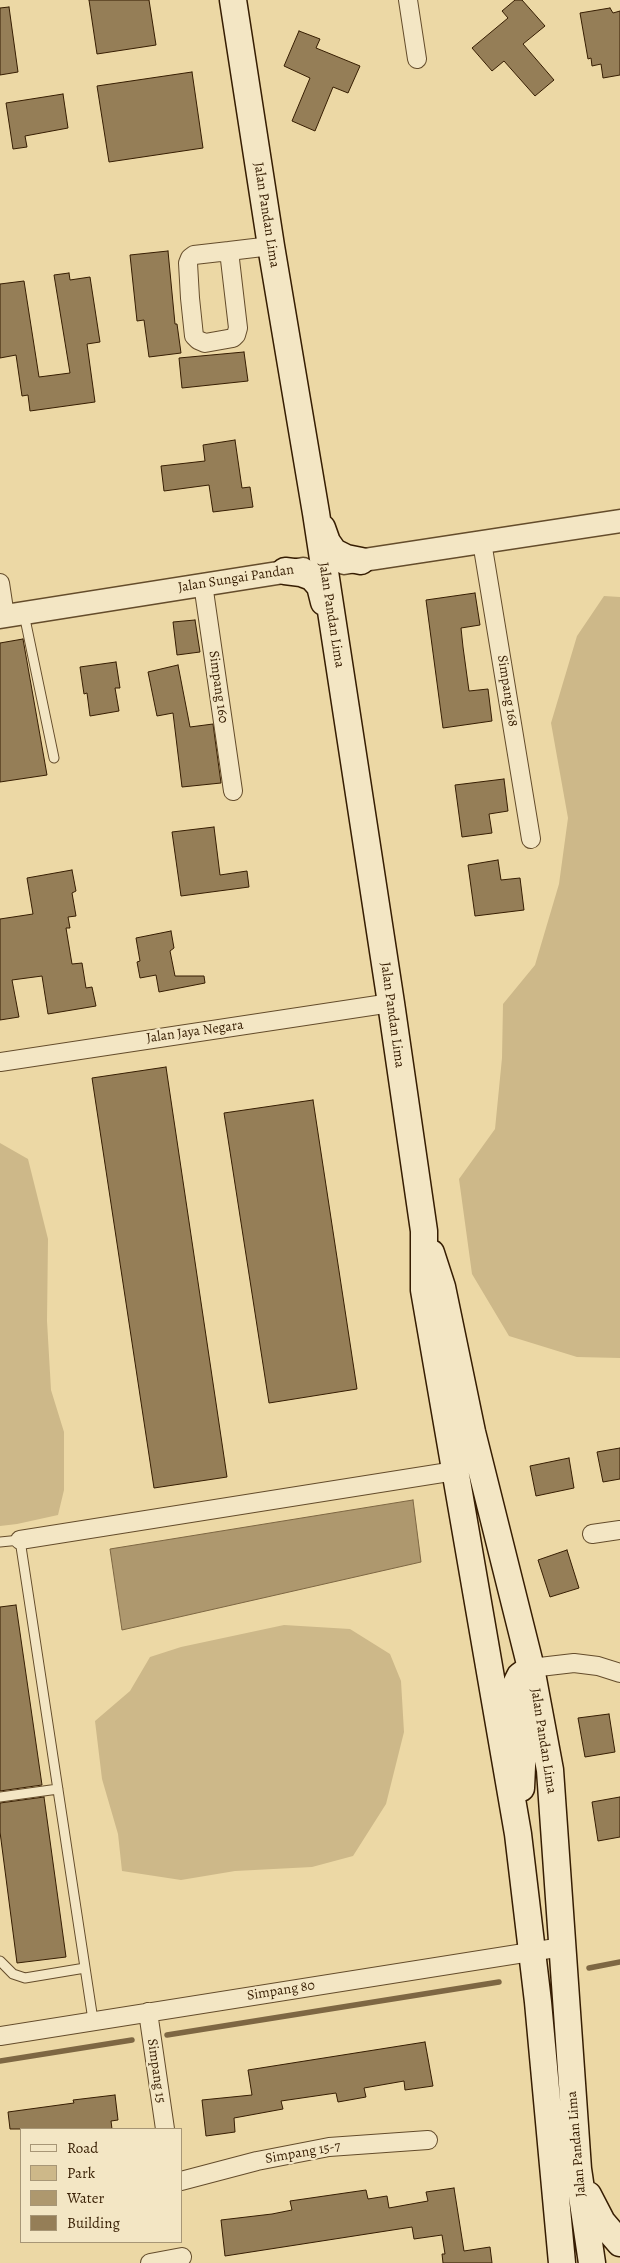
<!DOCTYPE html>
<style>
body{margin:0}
#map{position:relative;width:620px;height:2263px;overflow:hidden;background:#ecd8a5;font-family:Alegreya,serif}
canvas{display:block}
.legend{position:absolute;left:20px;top:2128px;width:162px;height:115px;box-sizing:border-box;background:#f3e6c4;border:1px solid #a79676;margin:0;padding:6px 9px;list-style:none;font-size:15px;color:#361d02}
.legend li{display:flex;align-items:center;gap:10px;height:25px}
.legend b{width:25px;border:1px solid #a79676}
</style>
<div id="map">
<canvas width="620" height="2263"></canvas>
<ul class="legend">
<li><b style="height:6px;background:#f3e6c4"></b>Road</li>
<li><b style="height:14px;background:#cdb889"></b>Park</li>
<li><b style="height:14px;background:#ae986e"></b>Water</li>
<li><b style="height:14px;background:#957e57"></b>Building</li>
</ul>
</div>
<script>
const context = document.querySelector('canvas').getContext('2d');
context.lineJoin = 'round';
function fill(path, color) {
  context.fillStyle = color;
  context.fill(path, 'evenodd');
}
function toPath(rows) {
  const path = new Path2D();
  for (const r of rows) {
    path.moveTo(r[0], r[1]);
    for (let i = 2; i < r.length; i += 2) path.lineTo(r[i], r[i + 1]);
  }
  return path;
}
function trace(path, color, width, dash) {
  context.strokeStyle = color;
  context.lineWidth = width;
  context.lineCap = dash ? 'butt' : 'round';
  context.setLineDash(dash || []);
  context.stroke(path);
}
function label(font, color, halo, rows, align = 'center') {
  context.font = font + ' Alegreya,serif';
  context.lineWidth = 4.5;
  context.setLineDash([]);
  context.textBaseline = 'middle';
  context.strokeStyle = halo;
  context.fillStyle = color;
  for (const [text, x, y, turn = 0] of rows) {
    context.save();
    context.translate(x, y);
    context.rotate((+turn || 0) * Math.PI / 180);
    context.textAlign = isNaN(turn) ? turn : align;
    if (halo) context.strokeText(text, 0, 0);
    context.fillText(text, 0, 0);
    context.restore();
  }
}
fill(toPath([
 [604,596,620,597,620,1358,577,1357,509,1336,472,1274,459,1179,495,1129,502,1058,503,1004,535,965,559,884,568,818,551,723,577,636],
 [0,1143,28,1159,48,1239,47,1321,51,1390,64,1432,64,1490,58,1515,17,1524,0,1526],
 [284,1625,350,1629,390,1654,401,1681,404,1732,386,1804,353,1856,312,1867,235,1871,181,1880,122,1871,118,1834,102,1779,95,1721,130,1691,150,1657,181,1647]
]), '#cdb889');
const water = toPath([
 [413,1500,421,1562,122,1630,110,1549,413,1500]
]);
fill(water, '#ae986e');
trace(water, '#7e6743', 1);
trace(toPath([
 [589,1968,620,1962],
 [167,2035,499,1982],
 [0,2061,132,2040]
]), '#7e6743', 5.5);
const building = toPath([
 [89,0,149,0,156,45,97,54,89,0],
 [515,0,522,0,545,26,523,44,554,80,535,96,504,61,492,71,472,48,508,18,502,11,515,0],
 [9,7,18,72,0,75,0,8,9,7],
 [610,8,613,13,620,11,620,75,603,78,601,64,592,66,591,58,588,59,580,13,610,8],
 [299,31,320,39,316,48,360,66,348,93,333,87,315,131,292,121,310,78,284,66,299,31],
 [192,72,203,148,109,162,97,86,192,72],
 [63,94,68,128,25,136,27,147,13,149,6,103,63,94],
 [168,251,175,324,177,324,181,353,149,357,144,320,137,321,130,255,168,251],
 [69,273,70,280,90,277,100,342,87,344,95,402,30,411,28,395,22,396,16,355,0,358,0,284,24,281,39,377,70,373,54,275,69,273],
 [244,352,248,381,182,388,179,358,244,352],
 [235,440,242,488,250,487,253,507,213,512,209,485,164,491,161,466,205,461,203,445,235,440],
 [475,593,480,625,461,628,463,647,469,691,488,689,492,721,443,728,426,600,475,593],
 [195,620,200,652,177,655,173,622,195,620],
 [23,639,47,775,0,782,0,643,23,639],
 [116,662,120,688,115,688,119,711,90,716,87,693,84,694,80,667,116,662],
 [178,665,190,727,213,724,221,783,182,787,173,713,157,716,148,672,178,665],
 [504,779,508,811,489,814,492,833,462,837,455,785,504,779],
 [214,827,220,875,247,871,249,887,181,896,172,832,214,827],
 [498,860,501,880,520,878,524,910,475,916,468,865,498,860],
 [72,870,76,891,72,893,76,916,68,917,70,928,66,928,72,964,82,963,86,988,92,987,96,1006,48,1014,42,976,12,980,19,1017,0,1020,0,919,33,914,27,878,72,870],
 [171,931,174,948,170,951,175,976,204,976,205,983,159,992,156,975,140,978,137,962,140,961,136,938,171,931],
 [166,1067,227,1477,154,1488,92,1078,166,1067],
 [313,1100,357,1389,269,1403,224,1113,313,1100],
 [620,1448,620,1479,603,1482,597,1452,620,1448],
 [569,1458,574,1488,536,1496,530,1466,569,1458],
 [567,1550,579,1588,550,1597,538,1560,567,1550],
 [16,1605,42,1785,0,1791,0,1607,16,1605],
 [609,1714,615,1752,585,1757,578,1718,609,1714],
 [44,1797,66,1957,17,1963,0,1832,0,1803,44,1797],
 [620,1797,620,1837,598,1841,592,1802,620,1797],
 [425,2042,433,2086,405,2090,404,2081,364,2088,366,2097,338,2102,336,2093,281,2101,283,2109,234,2118,235,2132,206,2136,202,2100,252,2095,248,2070,425,2042],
 [115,2095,118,2120,111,2121,112,2129,10,2129,8,2112,74,2103,73,2100,115,2095],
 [454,2188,464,2251,490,2247,492,2263,443,2263,442,2254,445,2254,442,2235,414,2239,412,2227,225,2256,221,2220,272,2214,292,2210,290,2201,366,2190,368,2199,387,2196,389,2208,428,2201,426,2192,454,2188]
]);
fill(building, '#957e57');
trace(building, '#361d02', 1);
const service = toPath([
 [24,614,54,758],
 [0,1542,20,1540,93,2020],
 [0,1797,58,1789],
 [0,1961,13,1974,25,1978,85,1968]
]);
const minor = toPath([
 [408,0,417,59],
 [229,251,238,328,236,335,233,338,205,343,198,340,194,336,190,298,188,263,190,258,194,255,229,251,271,246],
 [482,542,531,839],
 [0,583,5,616],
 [203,584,233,791],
 [0,1062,391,1003],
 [592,1534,620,1530],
 [20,1540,455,1471],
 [531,1668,574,1663,598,1666,620,1673],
 [148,2012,165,2129],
 [0,2036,562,1947],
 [181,2181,257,2161,329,2147,428,2140],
 [150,2263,182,2257]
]);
const tertiary = toPath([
 [344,563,620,521],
 [0,617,303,569]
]);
const secondary = toPath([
 [233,0,271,246,316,513,391,1003,424,1231,424,1290,518,1834,538,2002,562,2263],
 [322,528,327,542,334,552,346,558,361,561],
 [285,571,301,573,312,577,320,586,324,602],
 [431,1253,442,1287,472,1432,531,1668,550,1770,578,2169,592,2263],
 [521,1788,523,1745,516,1701,517,1682,520,1676,531,1668],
 [588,2195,602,2222,620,2243]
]);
trace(service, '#644c2b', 11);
trace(minor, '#644c2b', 20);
trace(tertiary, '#644c2b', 25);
trace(secondary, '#361d02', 29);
trace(service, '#f3e6c4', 9);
trace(minor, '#f3e6c4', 18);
trace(tertiary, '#f3e6c4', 22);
trace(secondary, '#f3e6c4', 26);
label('14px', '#361d02', '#f3e6c4', [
 ["Jalan Pandan Lima",266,215,81],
 ["Jalan Sungai Pandan",236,579,-9],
 ["Jalan Pandan Lima",331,615,81],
 ["Simpang 160",218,687,82],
 ["Simpang 168",507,691,81],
 ["Jalan Pandan Lima",392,1015,82],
 ["Jalan Jaya Negara",195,1032,-8],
 ["Jalan Pandan Lima",543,1741,81],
 ["Simpang 80",281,1991,-9],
 ["Simpang 15",156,2071,82],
 ["Jalan Pandan Lima",577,2144,-95],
 ["Simpang 15-7",303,2153,-10]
]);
</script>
